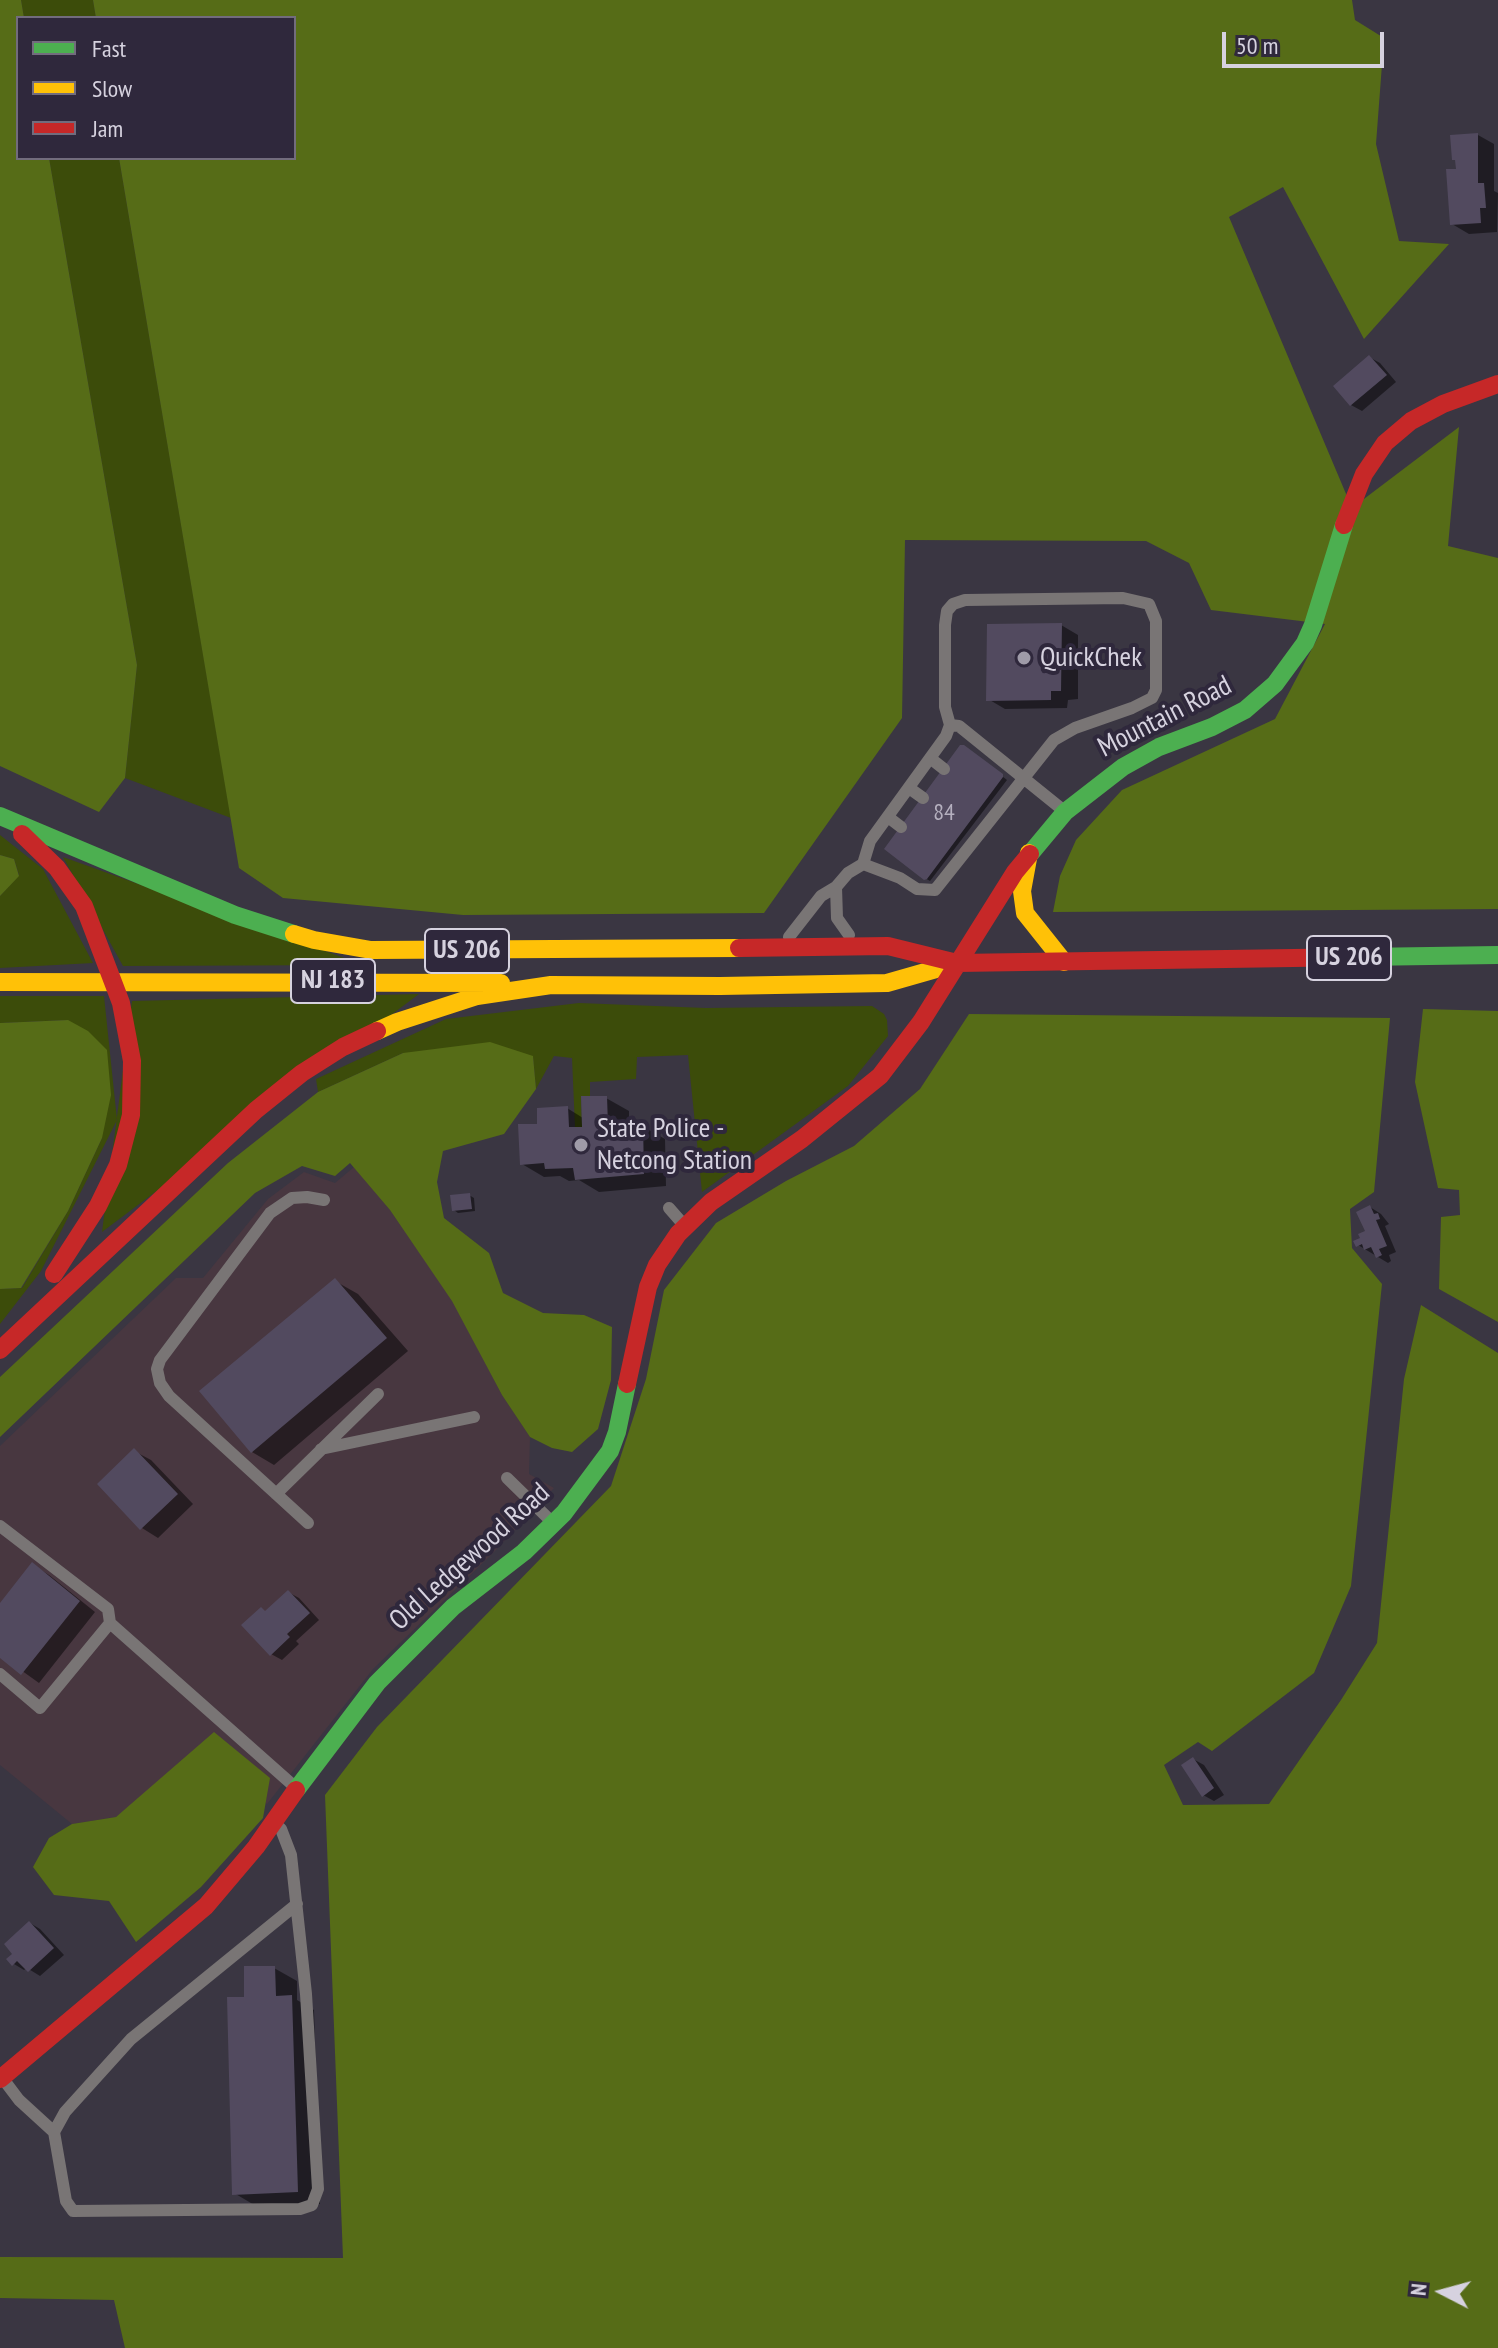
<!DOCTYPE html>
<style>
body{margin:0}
#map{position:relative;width:1498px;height:2348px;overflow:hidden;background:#3a3642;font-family:"PT Sans Narrow",sans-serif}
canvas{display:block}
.legend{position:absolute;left:16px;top:16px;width:280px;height:144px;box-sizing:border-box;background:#2f283c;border:2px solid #726c7d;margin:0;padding:10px 14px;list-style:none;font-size:24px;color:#d6d2df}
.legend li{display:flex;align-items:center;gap:16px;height:40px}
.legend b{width:40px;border:2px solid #726c7d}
.north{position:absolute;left:1402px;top:2252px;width:80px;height:80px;-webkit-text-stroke:6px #2f283c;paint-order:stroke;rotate:276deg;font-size:22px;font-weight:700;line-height:32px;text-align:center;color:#d6d2df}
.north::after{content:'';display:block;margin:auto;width:28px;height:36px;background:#d6d2df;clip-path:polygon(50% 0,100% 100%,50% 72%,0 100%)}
.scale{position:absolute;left:1222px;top:32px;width:162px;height:36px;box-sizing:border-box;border:4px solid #d6d2df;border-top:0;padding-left:10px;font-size:24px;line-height:28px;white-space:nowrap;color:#d6d2df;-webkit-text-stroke:6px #2f283c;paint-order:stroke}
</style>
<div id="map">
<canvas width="1498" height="2348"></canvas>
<ul class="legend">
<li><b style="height:10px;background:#4caf50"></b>Fast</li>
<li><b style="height:10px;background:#ffc107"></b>Slow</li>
<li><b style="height:10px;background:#c62828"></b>Jam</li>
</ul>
<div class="north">N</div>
<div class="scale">50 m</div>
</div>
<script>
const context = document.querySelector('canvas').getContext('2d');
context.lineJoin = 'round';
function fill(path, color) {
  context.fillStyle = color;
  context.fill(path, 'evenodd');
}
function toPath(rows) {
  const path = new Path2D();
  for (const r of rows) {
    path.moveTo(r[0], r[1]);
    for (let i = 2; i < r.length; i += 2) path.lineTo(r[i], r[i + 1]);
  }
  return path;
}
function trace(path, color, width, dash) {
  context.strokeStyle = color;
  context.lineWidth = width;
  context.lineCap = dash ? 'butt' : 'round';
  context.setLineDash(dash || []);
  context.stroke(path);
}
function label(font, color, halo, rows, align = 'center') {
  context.font = font + ' "PT Sans Narrow",sans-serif';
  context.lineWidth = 8;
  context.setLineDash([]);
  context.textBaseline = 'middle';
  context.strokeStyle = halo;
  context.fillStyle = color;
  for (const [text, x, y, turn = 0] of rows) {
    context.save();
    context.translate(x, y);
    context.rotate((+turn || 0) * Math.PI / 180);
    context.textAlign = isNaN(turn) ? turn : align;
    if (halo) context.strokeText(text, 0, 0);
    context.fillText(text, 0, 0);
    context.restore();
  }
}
fill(toPath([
 [354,1167,390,1210,453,1301,502,1395,530,1437,529,1474,554,1488,492,1554,373,1669,267,1804,205,1750,116,1817,72,1824,0,1765,0,1446,176,1278,203,1278,268,1199,304,1172,335,1183]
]), '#483740');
fill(toPath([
 [21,0,93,0,96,18,24,18],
 [49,158,119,158,231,818,125,778,137,665],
 [0,835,43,869,93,963,0,968,0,896,19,875,14,859,0,855],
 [63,857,364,965,123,966],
 [419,994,102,1232,132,1001],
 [0,996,104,996,117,1120,41,1271,0,1324,0,1289,22,1288,68,1211,102,1138,68,1020,0,1023],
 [579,1003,706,1008,872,1006,884,1014,887,1020,888,1036,848,1086,702,1192,688,1055,637,1057,636,1079,590,1082,590,1096,581,1097,582,1127,575,1127,572,1058,554,1056,536,1089,533,1057,403,1053,318,1092,316,1079,446,1019]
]), '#3c4c0a');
fill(toPath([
 [0,0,21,0,24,18,18,18,18,158,49,158,137,665,125,778,99,812,0,766],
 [93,0,1352,0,1355,20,1384,38,1376,144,1399,241,1449,244,1364,339,1283,187,1229,217,1352,508,1459,427,1448,546,1498,558,1498,909,1053,912,1060,876,1076,840,1122,790,1275,719,1325,624,1211,610,1189,563,1146,541,905,540,902,718,764,913,463,915,283,898,239,868,119,158,294,158,294,18,96,18],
 [0,855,14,859,19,876,0,896],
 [1423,1009,1498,1011,1498,1322,1439,1289,1441,1217,1460,1215,1459,1190,1438,1188,1415,1082],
 [969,1014,1390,1018,1374,1192,1350,1209,1352,1248,1382,1284,1351,1586,1314,1673,1212,1751,1198,1742,1164,1765,1183,1805,1269,1804,1341,1700,1377,1643,1404,1379,1421,1305,1498,1353,1498,2348,125,2348,114,2300,0,2298,0,2257,343,2258,325,1795,377,1727,611,1486,646,1379,664,1290,716,1223,786,1181,854,1146,920,1089],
 [68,1020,88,1031,107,1050,111,1095,102,1138,68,1211,21,1288,0,1289,0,1023],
 [490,1042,533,1056,536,1089,504,1134,443,1151,437,1182,444,1218,489,1253,503,1293,543,1313,584,1315,612,1327,611,1380,598,1429,572,1452,552,1448,530,1437,502,1395,452,1301,390,1210,350,1163,335,1176,302,1166,255,1193,0,1437,0,1377,228,1163,318,1092,403,1053],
 [214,1732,270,1778,263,1818,201,1887,136,1942,109,1901,54,1895,33,1867,49,1838,72,1824,116,1817]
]), '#566c17');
fill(toPath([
 [1478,135,1494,144,1494,191,1498,193,1497,232,1469,234,1452,224,1458,170],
 [1369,357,1380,363,1396,382,1362,411,1351,405],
 [1061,625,1078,635,1078,699,1068,700,1067,708,1005,709,988,699],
 [969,750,1007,780,930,881,925,878],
 [606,1098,629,1111,629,1127,642,1126,665,1139,666,1186,599,1192,579,1180,569,1181,560,1176,544,1177,522,1164,540,1126,567,1108,583,1118],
 [469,1195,474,1198,475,1211,458,1213,454,1210],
 [1370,1207,1381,1214,1389,1224,1385,1226,1396,1252,1389,1255,1391,1261,1388,1263,1358,1245,1367,1232],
 [335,1281,358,1294,408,1351,274,1465,252,1452],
 [134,1451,151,1460,193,1504,158,1538,142,1528],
 [33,1565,49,1575,95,1612,39,1683,0,1655,0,1606],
 [288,1592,299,1598,319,1620,296,1641,299,1644,282,1660,271,1654,267,1613],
 [1193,1759,1204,1765,1224,1795,1214,1801,1203,1795],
 [30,1923,40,1929,64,1955,40,1976,27,1968,24,1970,14,1964],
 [274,1968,297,1981,297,2000,314,2010,320,2204,256,2206,234,2193,246,1999]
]), '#0007');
fill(toPath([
 [1478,133,1478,183,1484,183,1486,208,1480,208,1481,223,1450,225,1446,169,1456,169,1455,160,1452,160,1450,135],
 [1369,355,1387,375,1350,406,1333,386],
 [1062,623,1061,691,1051,691,1051,700,986,701,987,624],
 [960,745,964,745,1003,774,1003,777,927,879,924,880,884,849],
 [581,1096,607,1096,608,1126,643,1124,644,1174,575,1180,573,1168,545,1169,544,1163,520,1165,518,1124,537,1124,537,1108,568,1106,569,1127,582,1127],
 [470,1193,472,1209,452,1211,450,1195],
 [1370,1205,1374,1214,1378,1213,1380,1219,1376,1220,1387,1246,1379,1249,1382,1255,1376,1258,1371,1247,1364,1250,1362,1244,1356,1247,1353,1241,1360,1238,1358,1234,1365,1231,1356,1212],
 [335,1278,387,1338,251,1453,199,1391],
 [134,1448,178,1494,140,1530,97,1484],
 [32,1562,80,1601,21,1675,0,1658,0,1603],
 [288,1590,310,1613,287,1634,290,1637,270,1656,241,1625,261,1607,265,1611],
 [1193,1757,1214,1788,1202,1797,1181,1765],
 [29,1921,54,1948,28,1972,17,1961,12,1966,6,1959,12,1954,4,1944],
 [244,1966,275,1966,276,1996,292,1995,298,2192,232,2195,227,1997,244,1997]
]), '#524a5f');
trace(toPath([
 [950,725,959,726,1063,810],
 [930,758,944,769],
 [909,788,923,798],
 [888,817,901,827],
 [836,887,848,873,863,864,870,841,946,736,950,725,945,707,945,625,947,611,953,604,965,600,1123,598,1149,604,1156,621,1156,690,1152,698,1132,708,1075,728,1054,740,935,890,917,889,900,878,863,864],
 [789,937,821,896,836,887,837,918,849,935],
 [669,1208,683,1224],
 [321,1449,474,1417],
 [507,1478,551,1521],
 [276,1494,378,1394],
 [308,1523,169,1396,160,1383,157,1369,160,1360,270,1213,292,1198,307,1197,324,1200],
 [0,1526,108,1609,110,1623,40,1708,0,1674],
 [110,1623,295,1787],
 [4,2080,19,2100,54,2132,66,2201,73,2211,300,2209,312,2205,318,2189,306,1994,291,1855,281,1829,276,1825],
 [54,2132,65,2112,131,2039,297,1904]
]), '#797575', 12);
trace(toPath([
 [0,816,235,915,294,934],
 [1030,854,1065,812,1123,767,1159,747,1212,727,1245,710,1275,684,1305,643,1313,625,1344,525],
 [1361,957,1498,955],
 [296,1790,377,1683,453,1607,524,1552,564,1513,610,1451,617,1432,627,1384]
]), '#4caf50', 18);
trace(toPath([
 [1029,853,1022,891,1025,913,1064,962],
 [294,934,314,940,371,950,739,948],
 [0,982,501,983],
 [377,1031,397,1022,477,996,551,985,720,986,887,983,957,963]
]), '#ffc107', 18);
trace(toPath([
 [1344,525,1364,474,1385,443,1411,421,1443,404,1498,384],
 [22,834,57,868,84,906,121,1003,132,1061,131,1115,118,1165,98,1206,54,1274],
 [739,948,888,946,957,963,1361,957],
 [0,1350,256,1110,302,1073,343,1047,377,1031],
 [627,1384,648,1287,657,1265,678,1234,711,1202,802,1139,880,1076,921,1022,1015,872,1030,854],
 [0,2079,206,1906,256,1847,296,1790]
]), '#c62828', 18);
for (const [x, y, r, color] of [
 [1024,658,8,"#9f9ba8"],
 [581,1145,8,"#9f9ba8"]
]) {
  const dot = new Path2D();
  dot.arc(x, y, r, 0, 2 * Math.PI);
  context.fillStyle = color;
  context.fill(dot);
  trace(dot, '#2f283c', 3);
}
label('24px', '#b5b0bf', null, [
 ["84",944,813]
]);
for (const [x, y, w] of [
 [467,951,84],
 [1349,958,84],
 [333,981,84]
]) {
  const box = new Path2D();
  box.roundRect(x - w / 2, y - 22, w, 44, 6);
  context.fillStyle = '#2f283c';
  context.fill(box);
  trace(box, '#d6d2df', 2);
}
label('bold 26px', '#d6d2df', null, [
 ["US 206",467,951],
 ["US 206",1349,958],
 ["NJ 183",333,981]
]);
label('28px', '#d6d2df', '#2f283c', [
 ["QuickChek",1040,658],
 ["State Police -",597,1129],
 ["Netcong Station",597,1161]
], 'left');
label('28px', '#d6d2df', '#2f283c', [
 ["Mountain Road",1165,717,-27],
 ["Old Ledgewood Road",470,1557,-42]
]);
</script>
